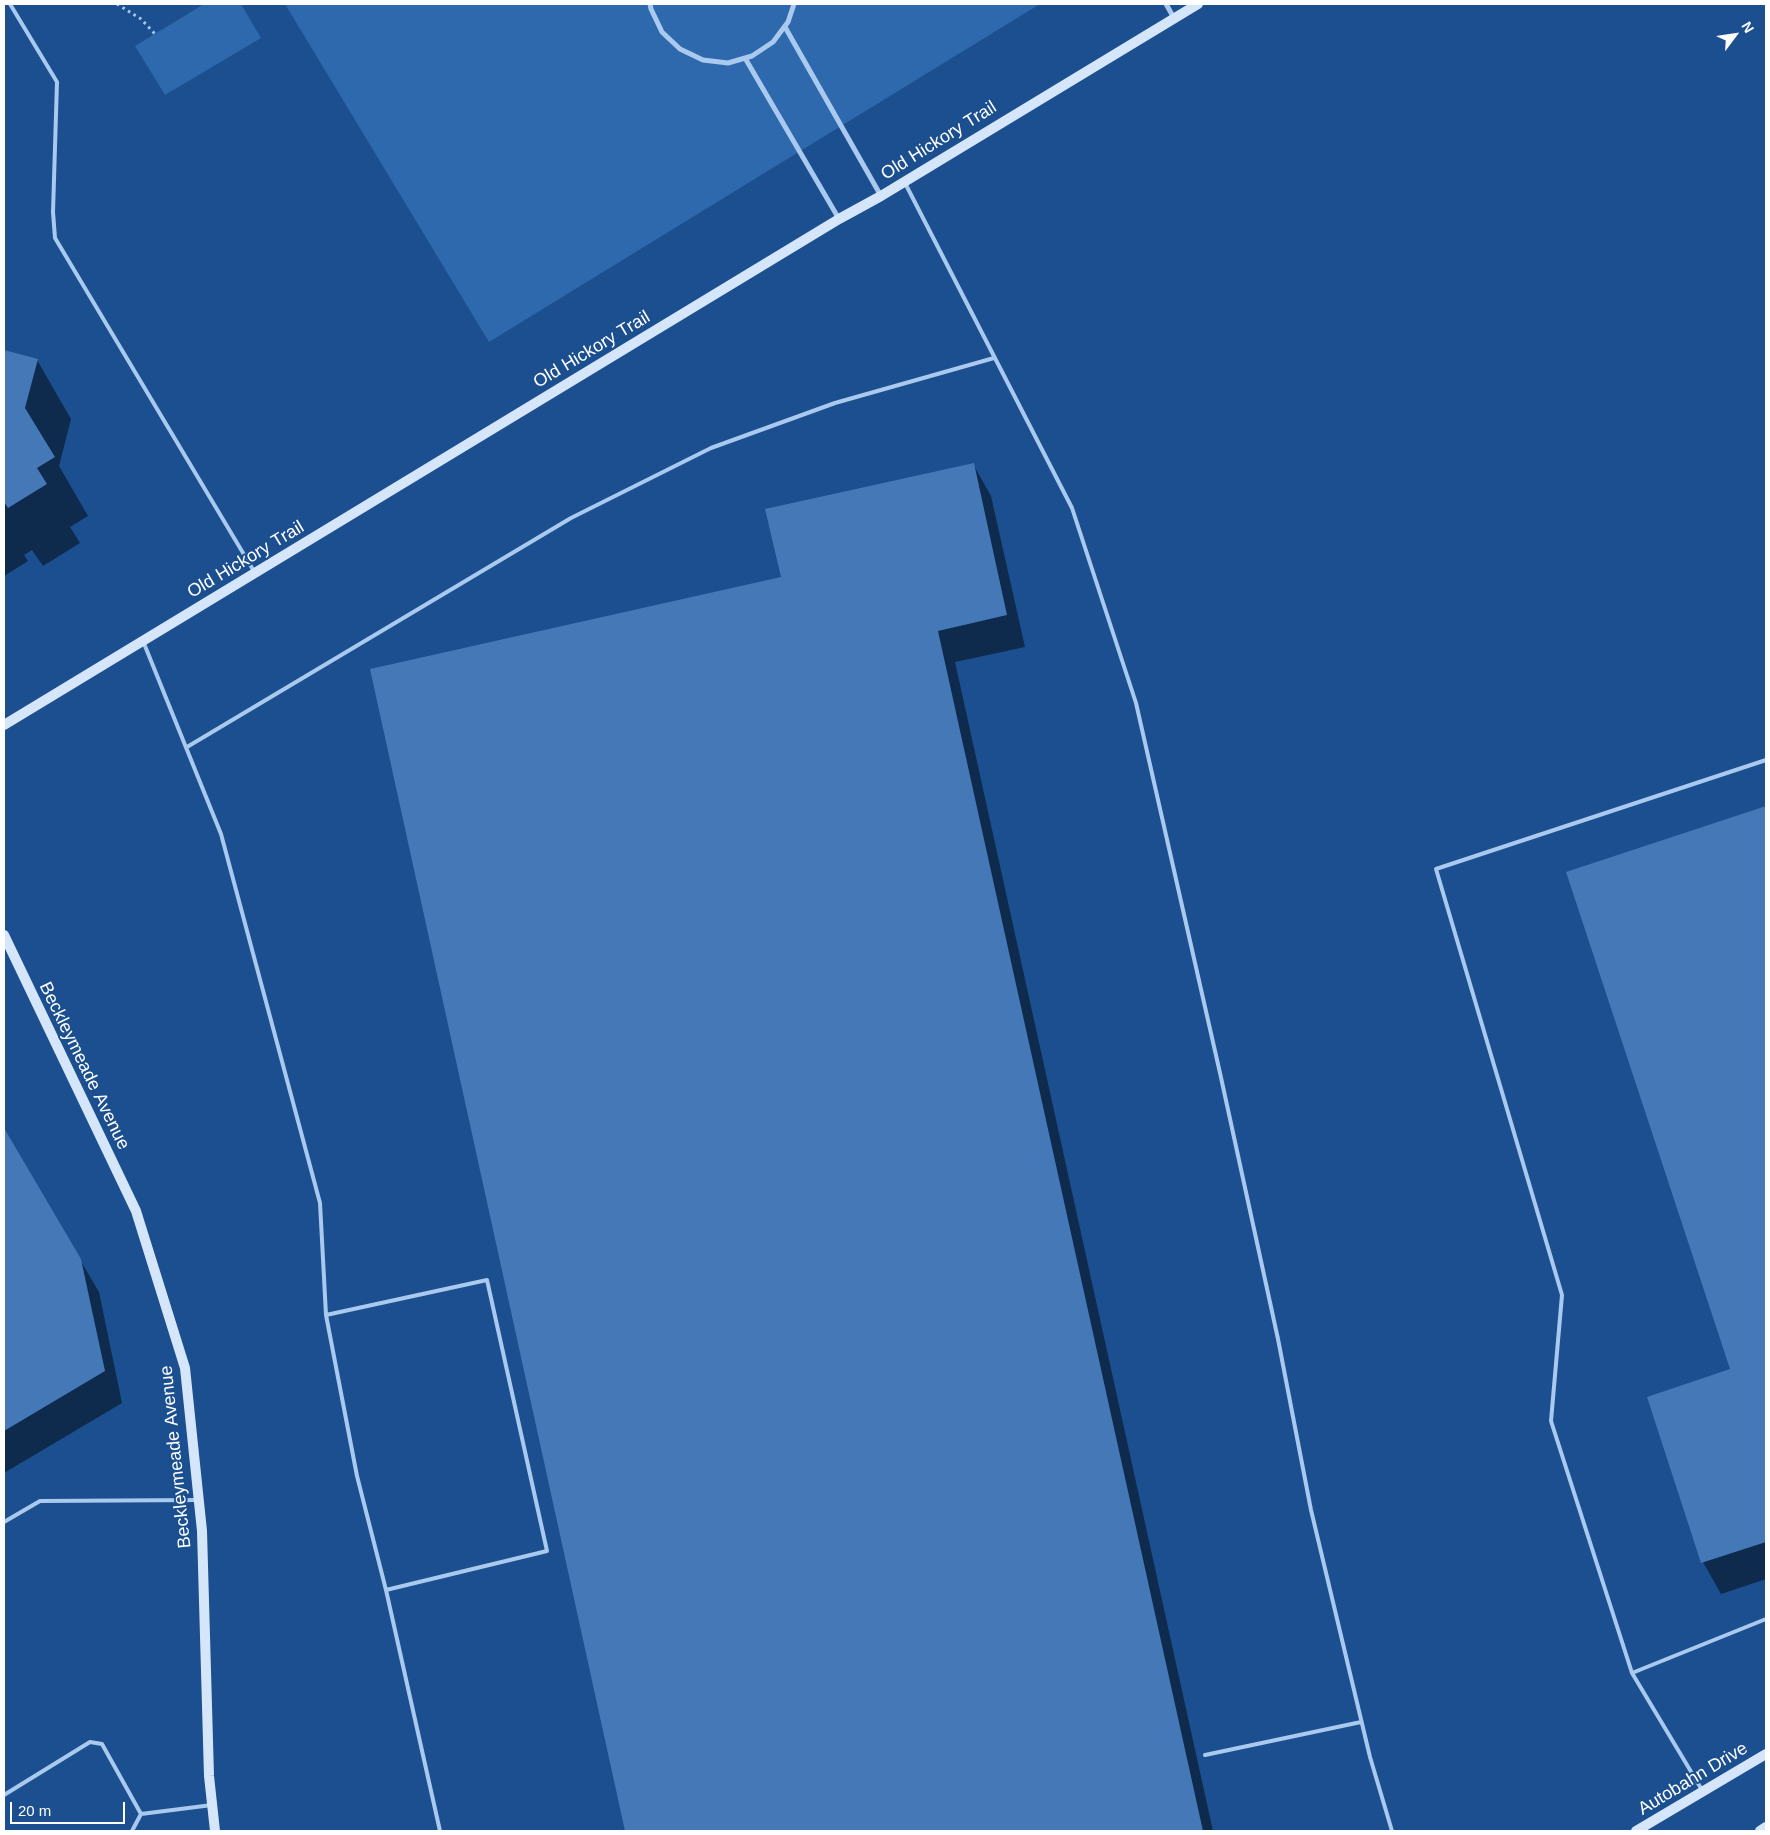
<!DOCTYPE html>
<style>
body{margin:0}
#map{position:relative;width:1770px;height:1835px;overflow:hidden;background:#1b4f8f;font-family:Helvetica,sans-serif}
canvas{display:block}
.frame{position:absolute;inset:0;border:5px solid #fff;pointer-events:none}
.north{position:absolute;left:1710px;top:10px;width:50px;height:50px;-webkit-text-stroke:4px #1b4f8f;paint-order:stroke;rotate:59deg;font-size:14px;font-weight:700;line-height:20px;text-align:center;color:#fff}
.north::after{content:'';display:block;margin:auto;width:18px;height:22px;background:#fff;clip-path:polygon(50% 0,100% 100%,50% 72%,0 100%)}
.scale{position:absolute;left:10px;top:1802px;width:115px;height:22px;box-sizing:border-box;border:2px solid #fff;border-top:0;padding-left:6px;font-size:15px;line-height:18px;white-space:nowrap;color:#fff;-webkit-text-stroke:4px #1b4f8f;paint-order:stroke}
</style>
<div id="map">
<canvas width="1770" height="1835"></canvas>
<div class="frame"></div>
<div class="north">N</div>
<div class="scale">20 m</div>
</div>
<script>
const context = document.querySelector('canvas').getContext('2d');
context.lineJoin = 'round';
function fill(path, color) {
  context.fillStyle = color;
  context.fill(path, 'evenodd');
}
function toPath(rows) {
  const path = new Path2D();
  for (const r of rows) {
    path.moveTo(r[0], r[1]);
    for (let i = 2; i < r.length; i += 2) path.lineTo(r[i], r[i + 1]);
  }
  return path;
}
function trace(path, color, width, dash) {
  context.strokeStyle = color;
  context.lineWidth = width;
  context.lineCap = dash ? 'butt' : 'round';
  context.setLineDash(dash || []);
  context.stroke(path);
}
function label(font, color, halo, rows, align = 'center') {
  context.font = font + ' Helvetica,sans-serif';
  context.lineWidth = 4;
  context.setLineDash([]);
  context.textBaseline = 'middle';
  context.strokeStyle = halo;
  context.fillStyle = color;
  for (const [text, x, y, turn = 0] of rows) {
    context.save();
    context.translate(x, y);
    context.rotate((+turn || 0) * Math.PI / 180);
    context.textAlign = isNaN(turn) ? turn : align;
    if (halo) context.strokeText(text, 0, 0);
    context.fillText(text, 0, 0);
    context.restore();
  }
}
fill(toPath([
 [204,4,241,4,261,38,165,95,135,46],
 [285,4,1040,4,489,342]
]), '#2e69ad');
fill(toPath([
 [4,351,37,360,71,419,59,466,88,516,70,527,80,543,43,566,32,550,24,555,28,561,4,576],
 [973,464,991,496,1025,647,955,662,1213,1831,626,1831,371,670,782,578],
 [1766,808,1766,1579,1721,1594,1703,1562,1732,1370,1568,873],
 [4,1131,99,1292,122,1403,4,1473]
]), '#0007');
fill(toPath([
 [4,350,38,359,25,408,55,457,37,468,47,484,8,508,4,502],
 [974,463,1007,615,938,631,1203,1831,625,1831,370,669,781,577,765,509],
 [1766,806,1766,1542,1701,1563,1647,1397,1730,1369,1566,872],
 [4,1128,81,1259,105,1371,4,1431]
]), '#4478b7');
trace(toPath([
 [117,4,141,19,155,34]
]), '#a9c9ee', 3, [2.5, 4]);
trace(toPath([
 [10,4,57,82,53,212,55,238,255,573],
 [905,183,1072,508,1136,703,1220,1073,1278,1339,1311,1510,1370,1757,1392,1831],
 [143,641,221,834,320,1203,326,1315,357,1476,386,1590,440,1831],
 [187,747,571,518,711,448,835,403,994,358],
 [326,1315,487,1280,547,1551,386,1590],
 [4,1522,40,1501,199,1500],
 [1632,1673,1766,1619],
 [1205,1755,1361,1722],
 [1702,1790,1632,1673,1551,1421,1562,1295,1436,869,1766,760],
 [4,1795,90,1742,102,1744,141,1814,212,1805],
 [132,1831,141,1814]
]), '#a9c9ee', 4);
trace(toPath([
 [650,4,651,9,662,32,680,49,703,60,728,63,752,56,773,42,788,22,794,4],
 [1166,4,1174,18],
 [785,27,881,196],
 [745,58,839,219]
]), '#a9c9ee', 5);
trace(toPath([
 [4,725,839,219,881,196,1198,4],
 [4,935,136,1211,185,1368,202,1531,209,1776,215,1831],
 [1636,1831,1766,1754],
 [1760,1831,1766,1827]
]), '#d6e6fa', 10);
label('18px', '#fff', '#1b4f8f', [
 ["Old Hickory Trail",939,141,-32],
 ["Old Hickory Trail",592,350,-31],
 ["Old Hickory Trail",246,560,-31],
 ["Beckleymeade Avenue",84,1066,64],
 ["Beckleymeade Avenue",176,1457,-96],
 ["Autobahn Drive",1693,1779,-31]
]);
</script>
